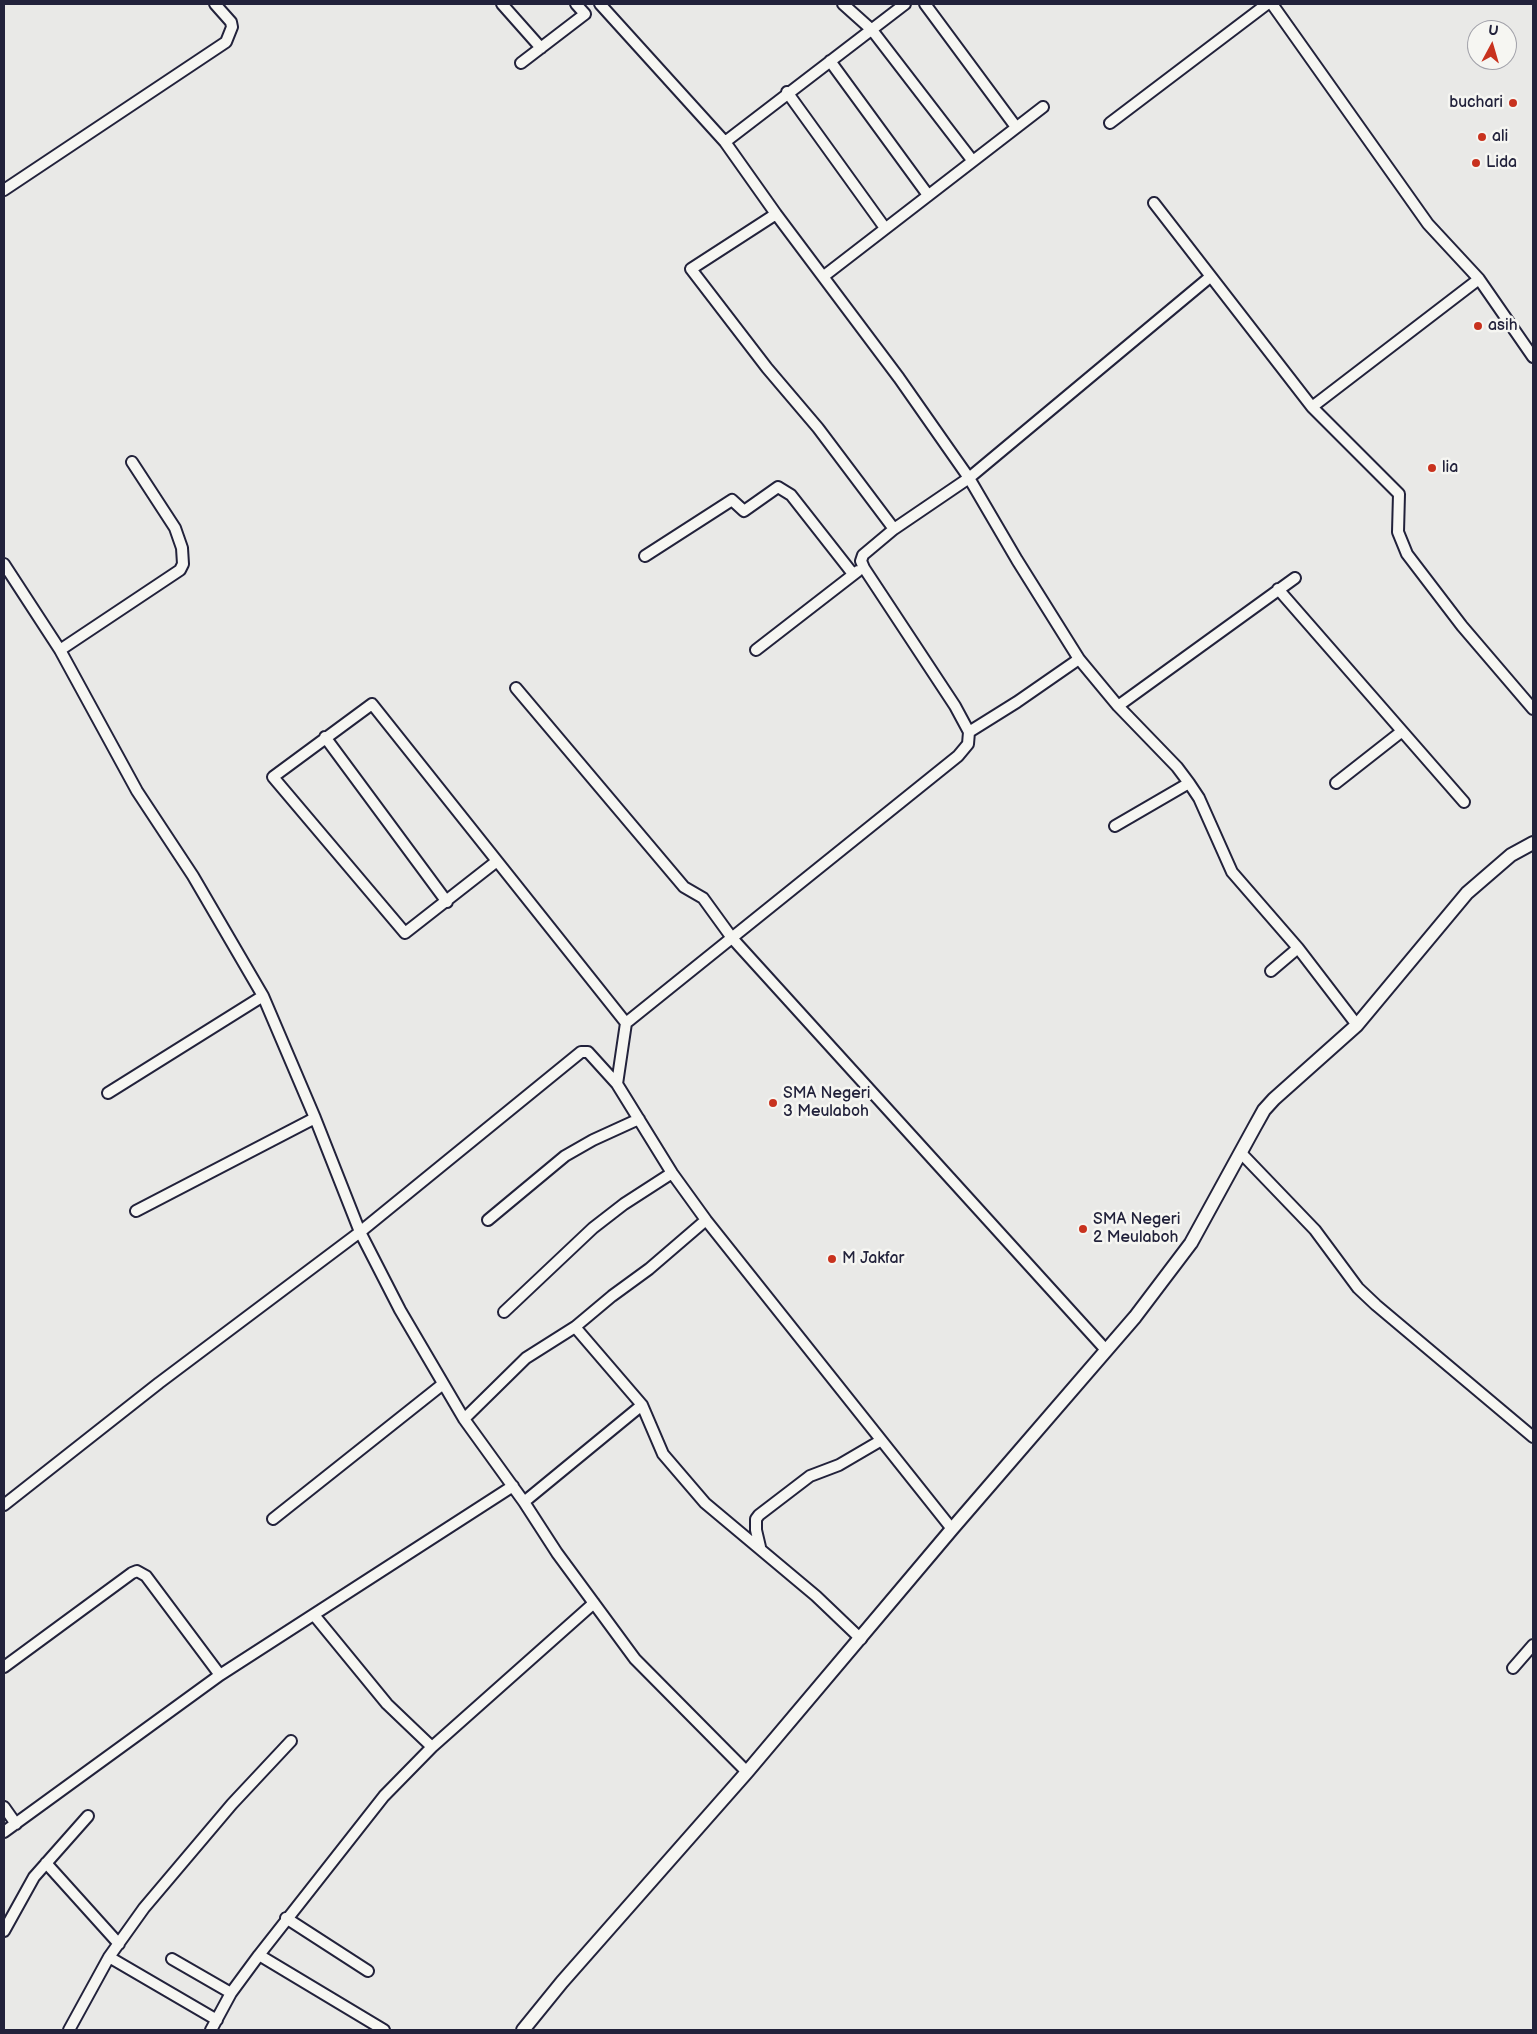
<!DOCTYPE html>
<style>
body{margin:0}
#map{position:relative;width:1537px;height:2034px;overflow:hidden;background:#e9e9e7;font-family:"Balsamiq Sans",sans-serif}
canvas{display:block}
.frame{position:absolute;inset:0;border:5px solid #22223b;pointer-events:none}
.north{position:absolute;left:1467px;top:20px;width:50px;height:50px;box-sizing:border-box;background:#f6f6f2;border:1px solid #a1a1a9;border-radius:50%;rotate:6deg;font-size:14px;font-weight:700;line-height:20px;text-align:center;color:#22223b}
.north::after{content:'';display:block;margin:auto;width:18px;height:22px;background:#c8321e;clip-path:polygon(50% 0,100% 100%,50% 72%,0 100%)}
</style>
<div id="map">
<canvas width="1537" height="2034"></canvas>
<div class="frame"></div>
<div class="north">U</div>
</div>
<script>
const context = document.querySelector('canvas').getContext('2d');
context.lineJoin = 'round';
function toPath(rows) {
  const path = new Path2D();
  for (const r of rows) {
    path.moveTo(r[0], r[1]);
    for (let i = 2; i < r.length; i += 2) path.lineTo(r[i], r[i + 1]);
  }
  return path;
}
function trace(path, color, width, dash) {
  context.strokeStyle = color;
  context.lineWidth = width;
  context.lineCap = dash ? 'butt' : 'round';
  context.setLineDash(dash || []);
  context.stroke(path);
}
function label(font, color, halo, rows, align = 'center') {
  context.font = font + ' "Balsamiq Sans",sans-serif';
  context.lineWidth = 5;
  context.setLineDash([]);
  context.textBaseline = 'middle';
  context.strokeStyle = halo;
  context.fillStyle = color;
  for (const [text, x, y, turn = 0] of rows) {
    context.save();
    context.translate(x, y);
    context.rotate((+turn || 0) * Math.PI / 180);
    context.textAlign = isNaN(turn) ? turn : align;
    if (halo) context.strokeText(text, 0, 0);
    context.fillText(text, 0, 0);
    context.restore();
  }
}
const minor = toPath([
 [502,4,541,48],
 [600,4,725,142,776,214,899,378,969,478,1017,560,1079,659,1118,706,1177,767,1189,783,1199,798,1232,872,1298,948,1357,1025],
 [843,4,872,30,972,160],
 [925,4,1016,127],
 [1272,4,1428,224,1479,279,1533,357],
 [830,61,928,195],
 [521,63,585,14,576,4],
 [787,92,885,228],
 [1110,123,1267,4],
 [725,142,905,4],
 [4,190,226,42,232,27,231,22,215,4],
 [1154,203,1312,407,1399,494,1398,532,1407,554,1462,626,1533,709],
 [776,214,691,269,767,368,818,428,894,529],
 [824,276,1043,107],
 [1312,407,1479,279],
 [645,556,732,500,744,511,778,487,791,495,853,574],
 [4,564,60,650,137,791,193,876,263,996,315,1118,360,1232,400,1310,464,1419,524,1502,557,1553,635,1659,747,1772],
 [1278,589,1464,802],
 [60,650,180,570,183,564,182,548,175,528,132,462],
 [756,650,858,571],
 [516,688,684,887,703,898,732,938,1106,1350],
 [1118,706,1295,578],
 [969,732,955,706,864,568,861,561,863,555,894,529,969,478,1210,277],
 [325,737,447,902],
 [1336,783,1401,732],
 [1115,826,1189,783],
 [497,861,405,933,273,777,372,704,626,1023,617,1084,672,1173,706,1220,952,1529],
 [1271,971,1298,948],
 [626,1023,958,756,968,744,969,732,1017,702,1079,659],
 [108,1093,263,996],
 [1241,1153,1315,1230,1358,1288,1376,1305,1533,1437],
 [136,1211,315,1118],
 [488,1220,565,1156,593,1140,639,1119],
 [504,1312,593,1228,624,1204,672,1173],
 [575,1327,642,1405,663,1454,705,1503,816,1596,861,1639],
 [464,1419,526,1358,575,1327,612,1296,649,1269,706,1220],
 [524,1502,642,1405],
 [4,1505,159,1383,360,1232,581,1052,588,1052,617,1084],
 [273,1519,443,1384],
 [760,1547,756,1530,756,1519,759,1515,810,1476,839,1465,880,1441],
 [314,1615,387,1704,432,1747],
 [4,1667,132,1573,137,1571,146,1576,220,1675],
 [1513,1668,1533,1645],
 [4,1807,16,1824],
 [4,1832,220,1675,513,1486],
 [46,1863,119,1944],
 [286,1918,368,1971],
 [4,1931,34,1877,88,1816],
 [259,1955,384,2030],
 [109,1957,217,2020],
 [172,1959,231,1993],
 [69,2030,109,1957,144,1908,232,1804,291,1741],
 [211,2030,231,1993,259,1955,384,1796,432,1747,594,1603]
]);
const major = toPath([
 [523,2030,562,1982,747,1772,952,1529,1135,1317,1191,1243,1254,1128,1264,1110,1274,1099,1357,1025,1467,893,1511,855,1533,843]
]);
trace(minor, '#22223b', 14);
trace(major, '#22223b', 16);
trace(minor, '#f6f6f2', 10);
trace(major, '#f6f6f2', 12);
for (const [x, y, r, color] of [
 [1513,103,5,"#c8321e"],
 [1482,137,5,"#c8321e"],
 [1476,163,5,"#c8321e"],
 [1478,326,5,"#c8321e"],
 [1432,468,5,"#c8321e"],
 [773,1103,5,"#c8321e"],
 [1083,1229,5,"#c8321e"],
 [832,1259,5,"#c8321e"]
]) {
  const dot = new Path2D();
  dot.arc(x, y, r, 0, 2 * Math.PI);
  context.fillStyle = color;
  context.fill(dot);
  trace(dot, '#f6f6f2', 2);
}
label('16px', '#22223b', '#f6f6f2', [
 ["buchari",1503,103,"right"],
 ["ali",1492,137],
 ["Lida",1486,163],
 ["asih",1488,326],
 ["lia",1442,468],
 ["SMA Negeri",783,1094],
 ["3 Meulaboh",783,1112],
 ["SMA Negeri",1093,1220],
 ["2 Meulaboh",1093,1238],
 ["M Jakfar",842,1259]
], 'left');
</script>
